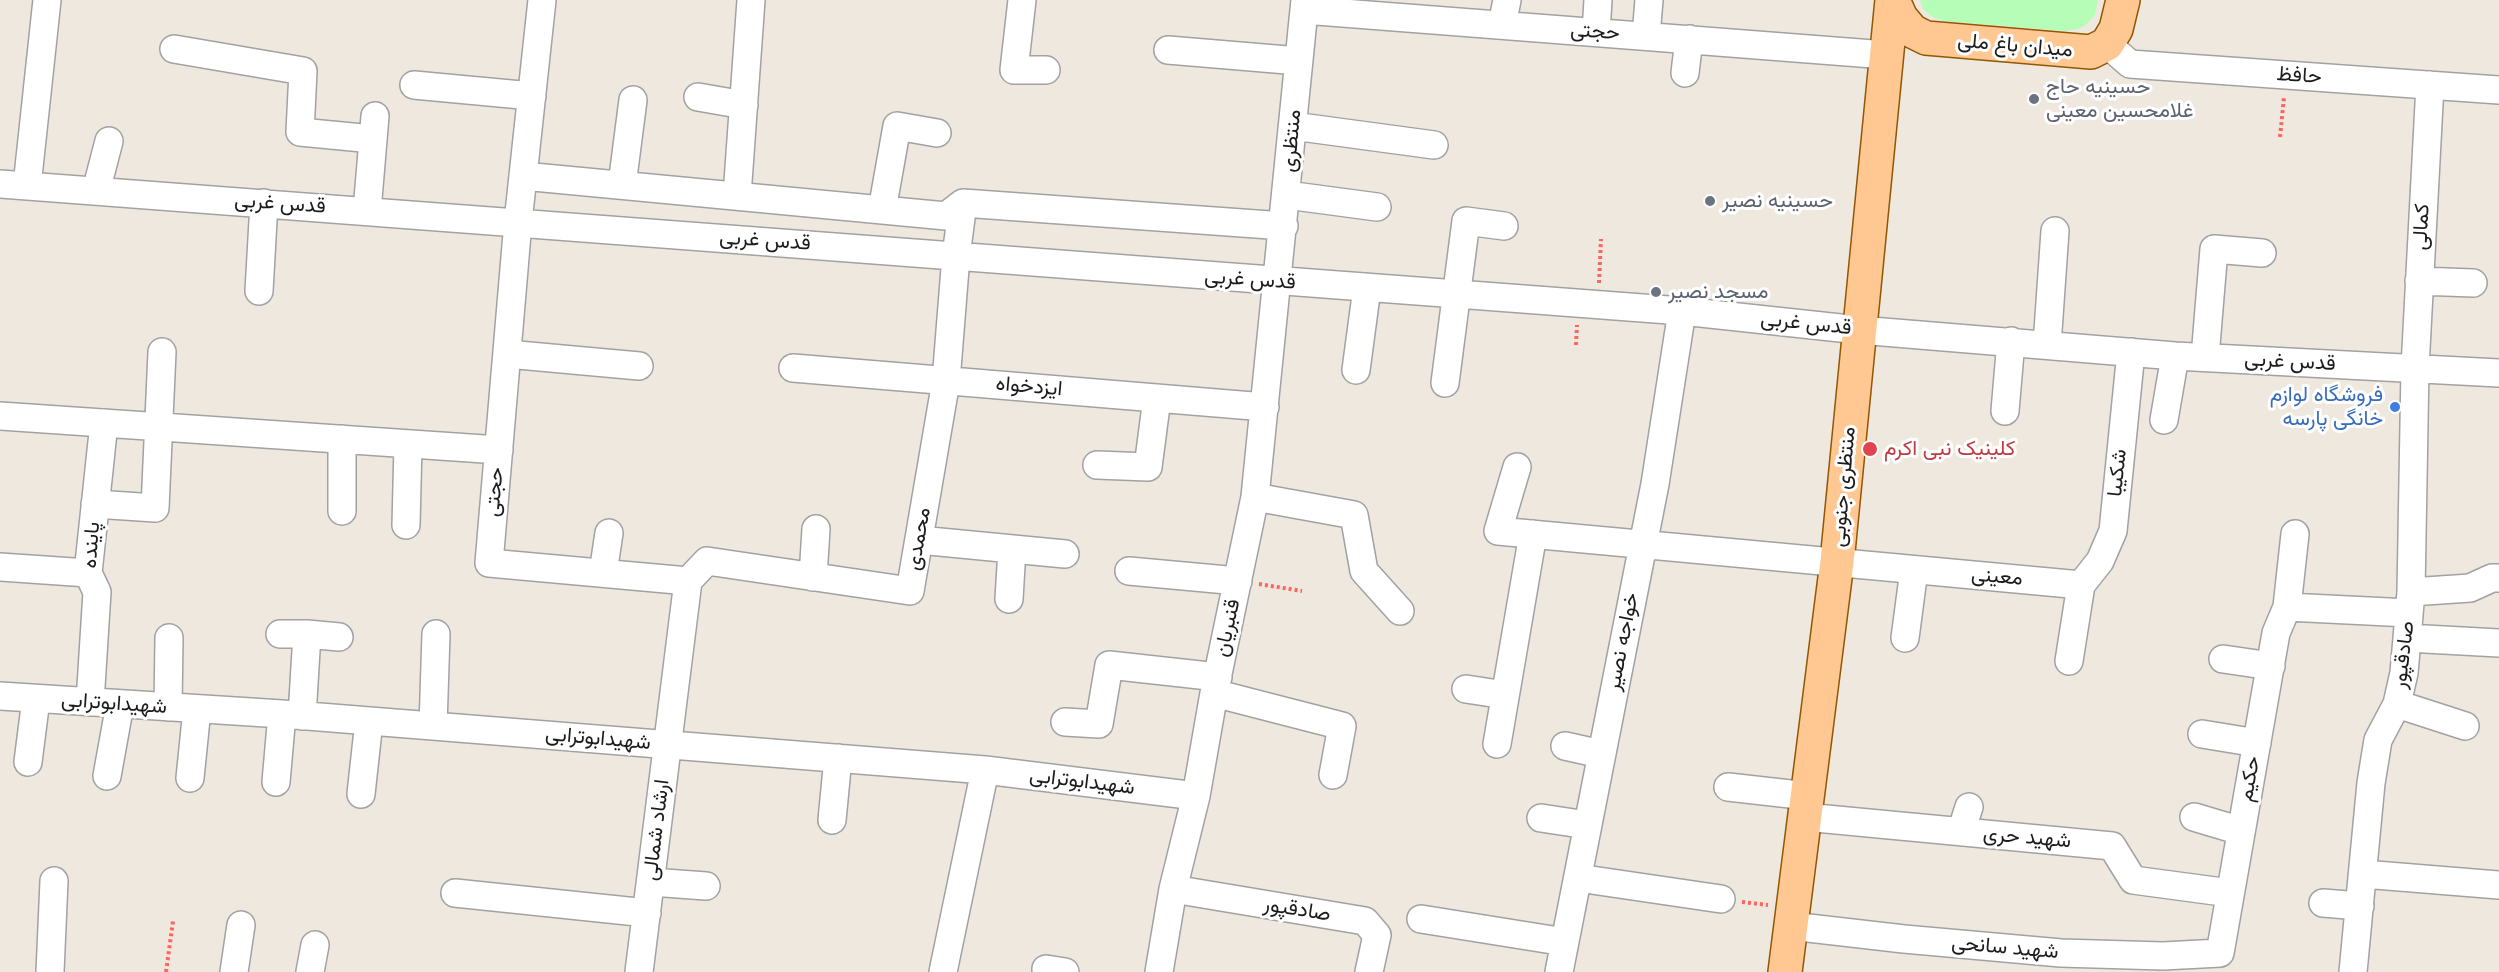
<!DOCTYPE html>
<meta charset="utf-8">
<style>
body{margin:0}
canvas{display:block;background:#eee8df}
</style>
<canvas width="2499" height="972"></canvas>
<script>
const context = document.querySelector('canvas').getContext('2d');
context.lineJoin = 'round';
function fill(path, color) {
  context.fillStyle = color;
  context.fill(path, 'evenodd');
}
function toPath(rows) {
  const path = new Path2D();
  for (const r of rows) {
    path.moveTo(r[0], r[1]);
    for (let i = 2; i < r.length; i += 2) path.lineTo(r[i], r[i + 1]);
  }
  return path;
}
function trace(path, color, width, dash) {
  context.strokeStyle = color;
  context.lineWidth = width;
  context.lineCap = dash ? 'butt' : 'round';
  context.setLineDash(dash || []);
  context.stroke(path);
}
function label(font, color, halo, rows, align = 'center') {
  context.font = font + ' "DM Sans",Vazirmatn,sans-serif';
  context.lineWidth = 6;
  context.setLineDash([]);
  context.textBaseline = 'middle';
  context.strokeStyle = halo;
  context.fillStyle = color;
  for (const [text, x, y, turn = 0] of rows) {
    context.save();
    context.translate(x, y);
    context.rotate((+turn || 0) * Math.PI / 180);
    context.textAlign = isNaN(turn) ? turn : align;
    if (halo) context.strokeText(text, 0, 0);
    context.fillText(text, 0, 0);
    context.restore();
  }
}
fill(toPath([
 [1920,0,2098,0,2095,15,2087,24,2078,29,2065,31,1944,21,1932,17,1923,9]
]), '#b6feb7');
const minor = toPath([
 [542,0,518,222,489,563,688,581],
 [1022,0,1014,70,1046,70],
 [1304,10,1886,55],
 [1502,25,1507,0],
 [1596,32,1598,0],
 [1646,36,1649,0],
 [2107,44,2130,64,2499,90],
 [174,49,303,71,300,132,373,139],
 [1168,50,1299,61],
 [1685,73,1689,39],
 [414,85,532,96],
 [698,97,744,105],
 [1293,126,1434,145],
 [523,176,946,216,963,203,1284,226],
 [0,184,1682,311,1859,330,2175,356,2499,373],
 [622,185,633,100],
 [27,186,47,0],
 [96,191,109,141],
 [1287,195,1377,207],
 [737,196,751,0],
 [882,210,897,126,937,133],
 [367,211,375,116],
 [2419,281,2473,283],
 [259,291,264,203],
 [2047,345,2055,231],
 [507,354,639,366],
 [2205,357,2214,249,2262,253],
 [793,368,1265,407],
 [1356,370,1367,288],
 [1445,383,1466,221,1504,226],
 [2005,411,2011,341],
 [0,416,499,450],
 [2164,420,2175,356],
 [342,439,342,511],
 [1097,465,1148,467,1157,398],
 [1517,467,1498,531,2081,585,2069,661],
 [1255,497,1354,515,1364,571,1400,611],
 [95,504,155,508,162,352],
 [406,525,408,444],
 [919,540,1065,554],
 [0,567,88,573],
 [1129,571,1238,581],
 [603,573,609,533],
 [813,577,816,529],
 [688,581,707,561,910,591,946,381,956,256,963,203],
 [2081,585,2100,561,2113,531,2131,352],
 [2411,592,2470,588,2492,578,2499,578],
 [1009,599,1012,549],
 [2287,607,2409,613],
 [280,634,307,634],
 [1905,638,1914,570],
 [2407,638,2499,643],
 [2223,659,2271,666],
 [1466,689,1505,695],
 [1214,693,1342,726,1333,775],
 [0,696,282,714,985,770,1196,796],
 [90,702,97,592,88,573,104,423],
 [2397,704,2465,726],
 [168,707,169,638],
 [302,716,307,634,339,637],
 [1065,722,1099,724,1109,665,1218,677],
 [433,726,436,634],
 [2202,734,2257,743],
 [1497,744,1533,534],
 [1565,746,1601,754],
 [28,762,36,699],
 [107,776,120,704],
 [190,778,197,709],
 [276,782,282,714],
 [1728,787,1808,796],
 [361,794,369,721],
 [1805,817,2112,846,2133,880,2230,893],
 [2194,817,2241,831],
 [1541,818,1587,825],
 [832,820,838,758],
 [1961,832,1969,807],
 [2363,874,2499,885],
 [1578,878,1721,899],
 [651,882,706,886],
 [1173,889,1365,921,1377,935,1369,972],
 [455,893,647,913],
 [2323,903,2360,906],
 [1421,919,1565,942],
 [1791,926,1904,939,2061,953,2163,956,2220,953,2276,633,2287,607,2295,534],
 [1046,969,1065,972],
 [50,972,54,881],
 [234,972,241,925],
 [310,972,315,945],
 [639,972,688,581],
 [943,972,985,770],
 [1159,972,1173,889,1196,796,1214,693,1255,497,1305,0],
 [1559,972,1655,484,1682,311],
 [2353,972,2371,783,2378,740,2397,704,2404,673,2411,592,2415,368,2430,85]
]);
const major = toPath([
 [1893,0,1901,18,1912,31,1926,38,2091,52,2107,44,2116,29,2123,0],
 [1785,972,1837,562,1892,0]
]);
trace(minor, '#a2a2a2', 30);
trace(major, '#925700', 36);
trace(toPath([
 [2280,137,2284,97],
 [1599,283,1601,239],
 [1576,345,1577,325],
 [1259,584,1302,591],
 [1742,902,1768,905],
 [166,972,173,921]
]), '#ff645f', 4, [3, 3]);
trace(minor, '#fff', 27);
trace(major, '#ffc893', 33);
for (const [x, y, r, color] of [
 [2034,99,6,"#6b7280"],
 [1710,201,6,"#6b7280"],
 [1656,292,6,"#6b7280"],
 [2395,407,6,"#3f7fe0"],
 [1870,449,8,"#e0444e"]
]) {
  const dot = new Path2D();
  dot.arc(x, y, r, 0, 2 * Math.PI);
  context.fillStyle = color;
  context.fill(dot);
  trace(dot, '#fff', 2);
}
label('21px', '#1b1b1b', '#fff', [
 ["حجتی",1595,32,4],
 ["میدان باغ ملی",2015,46,5],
 ["حافظ",2299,76,4],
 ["منتظری",1292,141,-85],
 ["قدس غربی",280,204,4],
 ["کمالی",2422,227,-87],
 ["قدس غربی",765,241,4],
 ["قدس غربی",1250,280,4],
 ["قدس غربی",1806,324,6],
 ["قدس غربی",2290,362,3],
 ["ایزدخواه",1029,387,5],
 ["شکیبا",2118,473,-84],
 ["منتظری جنوبی",1844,487,-85],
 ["حجتی",495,492,-85],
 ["محمدی",919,539,-80],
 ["پاینده",92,545,-86],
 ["معینی",1997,577,5],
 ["قنبریان",1228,628,-78],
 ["خواجه نصیر",1623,642,-79],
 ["صادقپور",2404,655,-83],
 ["شهیدابوترابی",114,704,4],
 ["شهیدابوترابی",598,739,5],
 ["حکیم",2250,779,-80],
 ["شهیدابوترابی",1082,782,7],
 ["ارشاد شمالی",657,830,-83],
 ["شهید حری",2027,838,5],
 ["صادقپور",1297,910,9],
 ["شهید سانحی",2005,948,5]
]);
label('21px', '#5b616d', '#fff', [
 ["حسینیه حاج",2046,87],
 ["غلامحسین معینی",2046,111],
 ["حسینیه نصیر",1722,201],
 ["مسجد نصیر",1668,292]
], 'left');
label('21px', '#366cbe', '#fff', [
 ["فروشگاه لوازم",2383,395],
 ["خانگی پارسه",2383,419]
], 'right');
label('21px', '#be3a42', '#fff', [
 ["کلینیک نبی اکرم",1884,449]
], 'left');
</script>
